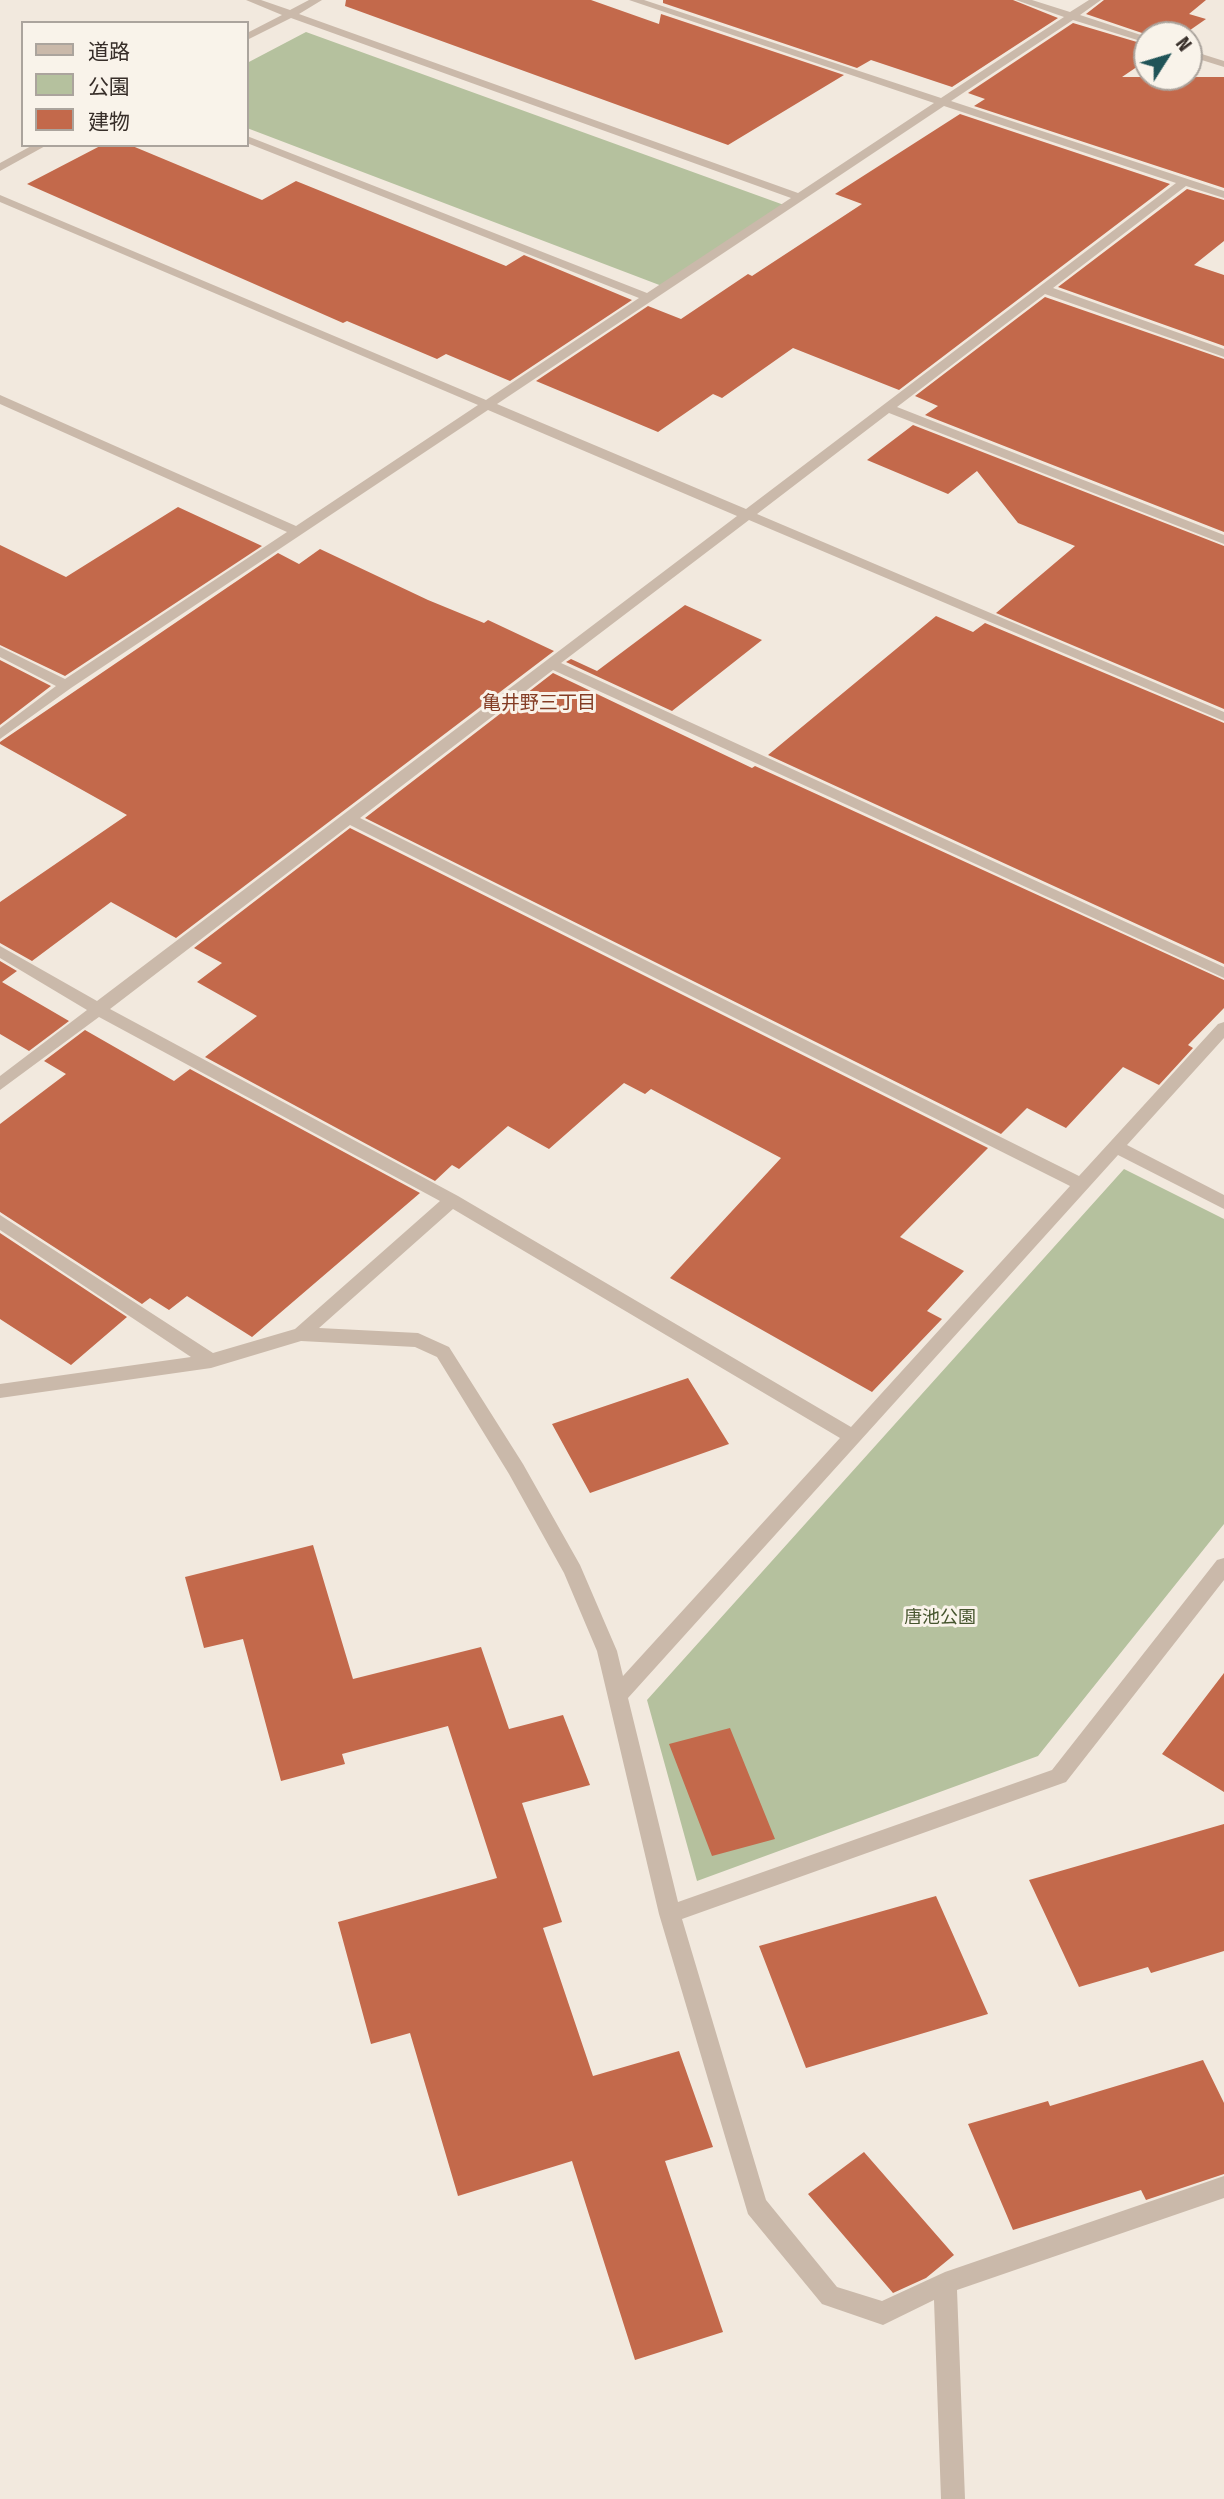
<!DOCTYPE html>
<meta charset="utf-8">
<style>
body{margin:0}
#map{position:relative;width:1224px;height:2499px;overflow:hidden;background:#f2e9de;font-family:"Fira Sans Condensed","Noto Sans JP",sans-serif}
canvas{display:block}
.legend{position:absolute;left:21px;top:21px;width:228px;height:126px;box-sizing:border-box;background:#f9f3ea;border:2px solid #aba49d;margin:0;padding:9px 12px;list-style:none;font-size:21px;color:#372e29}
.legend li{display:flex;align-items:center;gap:14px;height:35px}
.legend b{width:35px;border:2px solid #aba49d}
.north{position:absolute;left:1133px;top:21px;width:70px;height:70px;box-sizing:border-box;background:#f9f3ea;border:2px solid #aba49d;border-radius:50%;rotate:53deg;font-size:19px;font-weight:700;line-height:28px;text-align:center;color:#372e29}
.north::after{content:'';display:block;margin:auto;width:24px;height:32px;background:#205458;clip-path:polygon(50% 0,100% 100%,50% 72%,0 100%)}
</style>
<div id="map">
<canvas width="1224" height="2499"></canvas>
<ul class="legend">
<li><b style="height:9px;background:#cab9aa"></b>道路</li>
<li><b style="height:19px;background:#b5c19e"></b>公園</li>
<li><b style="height:19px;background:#c3694b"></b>建物</li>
</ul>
<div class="north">N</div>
</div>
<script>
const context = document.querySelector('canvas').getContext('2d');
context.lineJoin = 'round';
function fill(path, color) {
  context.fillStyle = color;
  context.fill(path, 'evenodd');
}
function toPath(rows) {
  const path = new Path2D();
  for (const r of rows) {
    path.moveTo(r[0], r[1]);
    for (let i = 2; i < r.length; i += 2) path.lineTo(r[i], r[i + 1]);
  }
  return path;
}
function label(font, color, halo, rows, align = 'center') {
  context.font = font + ' "Fira Sans Condensed","Noto Sans JP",sans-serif';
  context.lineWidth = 6;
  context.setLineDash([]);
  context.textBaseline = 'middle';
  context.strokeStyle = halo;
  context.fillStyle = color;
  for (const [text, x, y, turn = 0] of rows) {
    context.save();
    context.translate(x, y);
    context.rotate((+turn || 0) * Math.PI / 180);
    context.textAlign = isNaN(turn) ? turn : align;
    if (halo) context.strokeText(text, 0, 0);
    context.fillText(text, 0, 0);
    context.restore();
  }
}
fill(toPath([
 [306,32,784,205,662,286,247,128,247,63],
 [1124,1169,1224,1219,1224,1524,1038,1756,697,1881,647,1700]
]), '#b5c19e');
fill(toPath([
 [346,0,591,0,659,24,661,14,844,75,728,145,345,6],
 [663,0,1013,0,1058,18,952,87,871,60,857,68,663,3],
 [1104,0,1206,0,1189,14,1206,19,1183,35,1148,35,1086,14],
 [1073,23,1147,45,1147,60,1122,77,1224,77,1224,188,974,106,985,99,968,93],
 [960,114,1170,184,899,390,793,348,722,398,713,394,658,432,536,381,648,306,681,319,748,274,752,276,862,204,835,194],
 [102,145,130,145,262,200,296,181,506,266,524,255,632,300,510,381,446,354,437,359,347,321,343,323,27,184],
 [1187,189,1224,200,1224,241,1194,265,1224,275,1224,346,1058,287],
 [1045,297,1224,359,1224,532,925,415,938,406,915,396],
 [913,425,1224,546,1224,709,996,613,1075,546,1018,523,977,471,948,494,867,460],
 [178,507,262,546,65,676,0,645,0,545,66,577],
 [320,549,428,600,484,623,488,620,554,651,176,938,111,902,32,961,0,943,0,902,127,815,0,744,0,742,278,553,299,564],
 [685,605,762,640,672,711,566,662,571,659,597,671],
 [936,616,973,632,985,623,1224,723,1224,964,768,755],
 [0,660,51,686,0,725],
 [553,673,752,768,755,766,1224,980,1224,1008,1188,1045,1193,1048,1159,1085,1123,1067,1066,1128,1027,1108,1001,1134,365,818],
 [350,828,988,1148,900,1237,964,1271,927,1311,942,1319,872,1392,670,1278,781,1158,651,1089,645,1094,624,1083,549,1149,508,1126,459,1169,452,1165,435,1181,205,1057,257,1016,197,982,222,963,194,948],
 [0,961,17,971,2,982,69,1021,29,1051,0,1034],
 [85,1030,174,1081,190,1069,420,1193,252,1337,187,1296,169,1310,150,1298,142,1304,0,1212,0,1124,66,1074,44,1061],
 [0,1233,127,1317,71,1365,0,1319],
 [688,1378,729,1444,590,1493,552,1424],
 [313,1545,353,1679,481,1647,509,1729,563,1715,590,1785,522,1803,562,1922,543,1928,593,2076,679,2051,713,2147,665,2161,723,2332,635,2360,572,2161,458,2196,410,2033,371,2044,338,1922,497,1878,448,1726,342,1754,345,1764,281,1781,243,1639,204,1648,185,1577],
 [1224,1673,1224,1792,1162,1754],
 [730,1728,775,1839,712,1856,669,1744],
 [1224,1824,1224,1951,1151,1973,1148,1967,1079,1987,1029,1880],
 [936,1896,988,2014,806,2068,759,1946],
 [1203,2060,1224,2103,1224,2174,1146,2200,1141,2190,1013,2230,968,2124,1048,2101,1050,2106],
 [864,2152,954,2255,926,2278,893,2293,808,2194]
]), '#c3694b');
fill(toPath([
 [246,0,261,0,290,10,309,0,322,0,299,14,798,193,934,103,629,0,644,0,941,98,1064,17,1016,0,1032,0,1070,12,1089,0,1101,0,1080,15,1147,37,1147,43,1073,20,951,101,1224,191,1224,198,1186,186,1053,288,1224,349,1224,357,1045,294,897,407,1224,535,1224,544,889,413,757,514,1224,712,1224,721,749,520,561,663,1224,967,1224,978,553,670,360,818,1079,1176,1218,1024,1224,1022,1224,1038,1127,1145,1224,1195,1224,1209,1118,1155,628,1698,678,1902,1052,1770,1217,1560,1224,1558,1224,1580,1066,1782,682,1919,766,2200,837,2287,882,2301,945,2272,1224,2176,1224,2198,957,2290,965,2499,941,2499,934,2300,883,2325,822,2304,748,2214,659,1914,597,1651,564,1573,509,1474,437,1357,415,1347,301,1341,211,1368,0,1398,0,1384,191,1357,0,1230,0,1215,213,1353,295,1329,440,1201,99,1017,0,1090,0,1076,87,1010,0,958,0,946,97,1001,737,516,488,410,71,688,0,739,0,728,56,686,0,657,0,647,65,679,287,532,0,404,0,395,296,526,478,405,0,202,0,195,486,400,639,298,247,143,247,136,647,293,791,198,291,18,247,40,247,33,282,15,246,0],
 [944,106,1176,183,746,509,497,404,944,106],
 [350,825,1070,1186,851,1427,458,1196,110,1009,350,825],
 [453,1209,840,1438,623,1676,617,1651,580,1565,523,1464,449,1347,418,1333,319,1328,453,1209],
 [1189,50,1224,61,1224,67,1189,56,1189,50],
 [33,145,47,145,0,171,0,163,33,145]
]), '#cab9aa');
label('18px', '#46552e', '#f9f3ea', [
 ["唐池公園",940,1618]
]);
label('19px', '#843c24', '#f9f3ea', [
 ["亀井野三丁目",539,704]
]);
</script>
